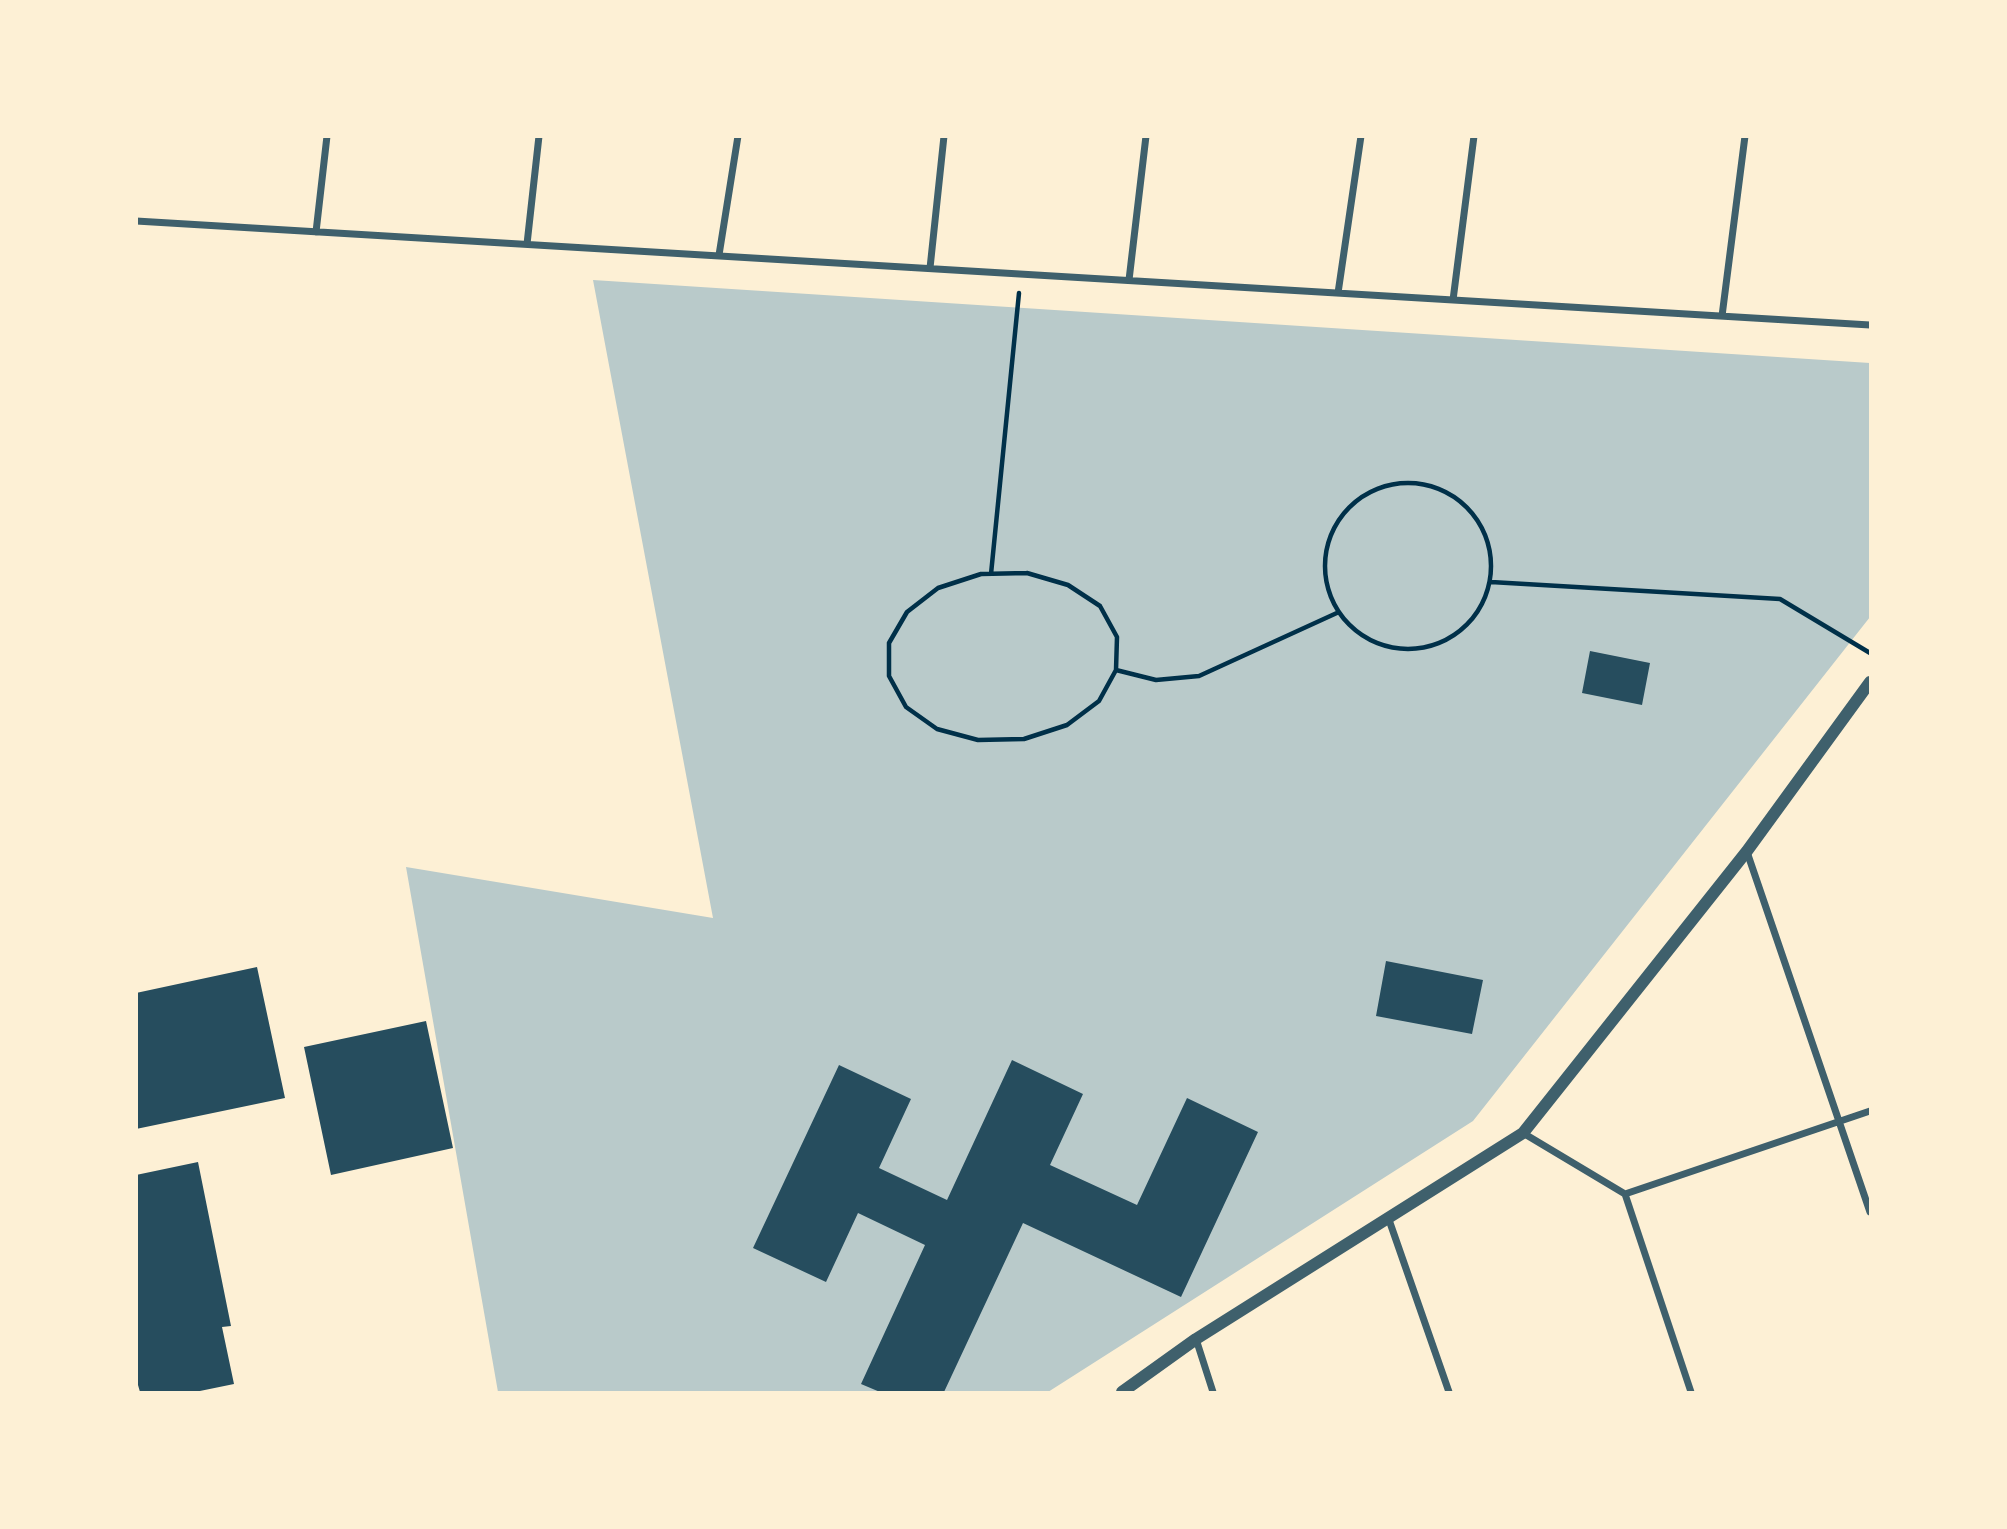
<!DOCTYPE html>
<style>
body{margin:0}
#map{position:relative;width:2007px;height:1529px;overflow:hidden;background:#fdf0d5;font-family:"Sofia Sans Condensed",sans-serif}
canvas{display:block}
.frame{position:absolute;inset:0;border:138px solid #fdf0d5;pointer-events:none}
</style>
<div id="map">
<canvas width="2007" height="1529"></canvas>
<div class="frame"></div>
</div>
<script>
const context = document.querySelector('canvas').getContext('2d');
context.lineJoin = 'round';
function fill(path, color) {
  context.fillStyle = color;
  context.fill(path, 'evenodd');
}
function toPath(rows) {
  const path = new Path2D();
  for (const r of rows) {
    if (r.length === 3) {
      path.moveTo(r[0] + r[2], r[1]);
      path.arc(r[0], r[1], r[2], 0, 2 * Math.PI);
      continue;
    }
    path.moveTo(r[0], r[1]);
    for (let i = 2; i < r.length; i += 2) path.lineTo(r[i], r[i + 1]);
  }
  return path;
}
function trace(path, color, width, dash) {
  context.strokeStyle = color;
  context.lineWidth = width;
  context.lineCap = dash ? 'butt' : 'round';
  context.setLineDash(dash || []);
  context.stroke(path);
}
fill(toPath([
 [593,280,1870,363,1870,617,1473,1121,1048,1392,498,1392,406,867,713,918]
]), '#b9caca');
fill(toPath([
 [1590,651,1650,663,1642,705,1582,693],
 [1386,961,1483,980,1472,1034,1376,1016],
 [257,967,285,1098,136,1129,136,993],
 [426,1021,453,1148,331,1175,304,1047],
 [1012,1060,1083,1094,1050,1165,1137,1205,1187,1098,1258,1132,1181,1297,1023,1223,944,1392,880,1392,861,1384,925,1245,858,1213,826,1282,753,1248,839,1065,911,1099,879,1168,947,1200],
 [198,1162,231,1326,222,1327,234,1384,195,1392,140,1392,136,1378,136,1175]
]), '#264d5e');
trace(toPath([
 [1408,566,83],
 [1027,573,1068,585,1100,606,1117,637,1116,670,1099,701,1067,725,1024,739,978,740,937,729,906,707,889,676,889,643,907,612,938,588,981,574,1027,573],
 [991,574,1019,293],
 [1491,582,1780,599,1870,653],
 [1116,670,1156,680,1199,676,1339,612]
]), '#003049', 4.5);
trace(toPath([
 [136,221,1870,325],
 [316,232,327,136],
 [527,244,539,136],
 [719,255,738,136],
 [930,268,944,136],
 [1129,280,1146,136],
 [1338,293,1361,136],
 [1453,300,1474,136],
 [1722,316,1745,136],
 [1747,852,1870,1212],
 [1523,1133,1625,1194,1870,1111],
 [1625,1194,1691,1392],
 [1388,1217,1449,1392],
 [1196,1339,1213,1392]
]), '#3f606c', 7);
trace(toPath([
 [1122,1392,1196,1339,1523,1133,1747,851,1870,682]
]), '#3f606c', 12);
</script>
